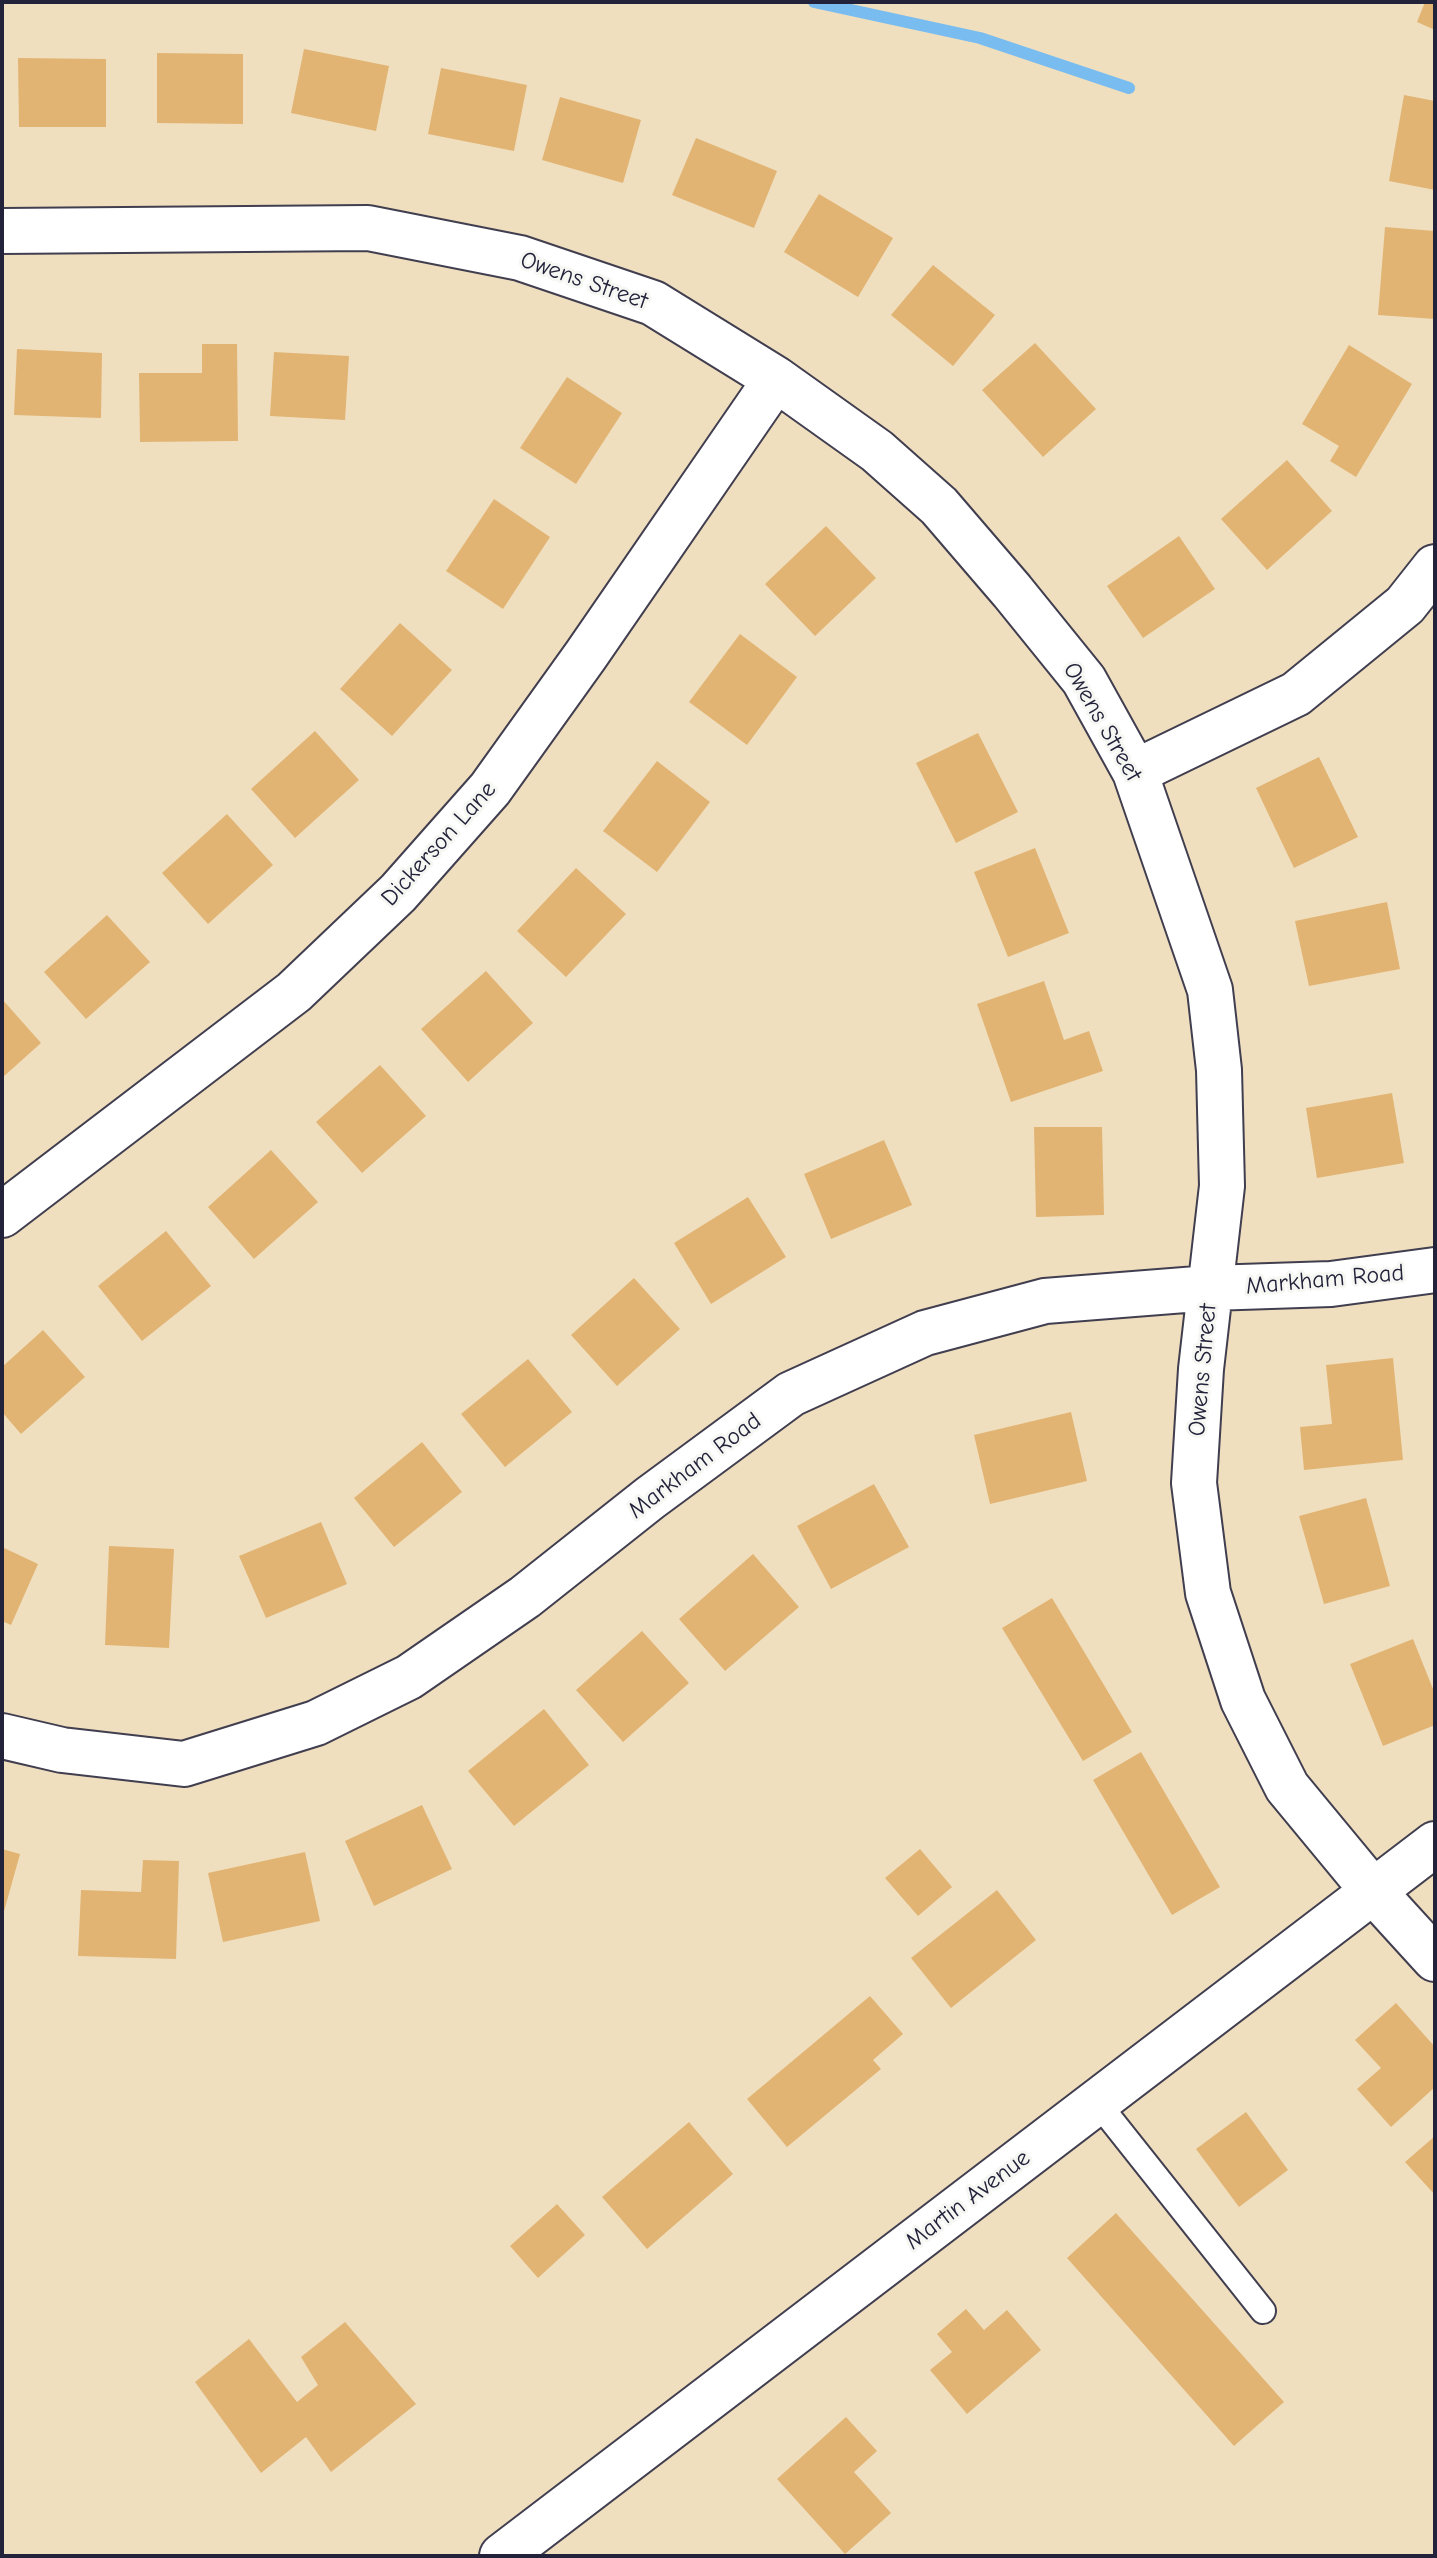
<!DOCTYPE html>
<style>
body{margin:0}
#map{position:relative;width:1437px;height:2558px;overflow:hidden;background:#efdfbf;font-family:"Comic Neue",sans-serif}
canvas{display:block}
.frame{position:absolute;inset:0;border:4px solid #22223b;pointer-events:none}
</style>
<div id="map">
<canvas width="1437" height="2558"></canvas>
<div class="frame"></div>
</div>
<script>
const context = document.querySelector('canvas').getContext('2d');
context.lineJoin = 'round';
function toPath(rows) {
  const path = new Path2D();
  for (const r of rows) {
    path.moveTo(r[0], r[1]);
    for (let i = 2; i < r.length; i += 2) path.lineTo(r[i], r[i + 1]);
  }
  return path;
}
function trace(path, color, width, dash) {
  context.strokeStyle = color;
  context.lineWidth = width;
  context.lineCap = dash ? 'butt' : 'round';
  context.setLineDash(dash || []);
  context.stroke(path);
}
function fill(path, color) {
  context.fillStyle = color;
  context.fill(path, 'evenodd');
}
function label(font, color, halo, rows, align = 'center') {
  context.font = font + ' "Comic Neue",sans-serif';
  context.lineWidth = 6;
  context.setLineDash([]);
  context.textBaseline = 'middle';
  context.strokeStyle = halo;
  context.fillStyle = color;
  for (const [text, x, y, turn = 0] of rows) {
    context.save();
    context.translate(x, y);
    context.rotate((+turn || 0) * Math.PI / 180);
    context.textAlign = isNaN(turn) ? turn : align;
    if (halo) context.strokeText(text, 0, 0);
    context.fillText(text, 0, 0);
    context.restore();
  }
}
trace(toPath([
 [814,2,980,38,1129,88]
]), '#79bcef', 12);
fill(toPath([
 [1425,2,1435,2,1435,30,1417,22],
 [304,49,389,66,376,131,291,113],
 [157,53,243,54,243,124,157,123],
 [18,58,106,59,106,127,19,127],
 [441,68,527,85,514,151,428,134],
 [1404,95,1435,101,1435,190,1389,181],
 [560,97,641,120,623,183,542,160],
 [696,138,777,171,754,228,672,195],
 [819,194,893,238,858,297,784,252],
 [1385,227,1435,231,1435,319,1378,315],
 [933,265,995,315,953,366,891,315],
 [1035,343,1096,409,1043,457,982,390],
 [202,344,237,344,238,441,140,442,139,373,202,373],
 [1349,345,1412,384,1356,477,1330,461,1339,446,1302,424],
 [17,349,102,353,101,418,14,415],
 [274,352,349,356,345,420,270,416],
 [567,377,622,413,576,484,520,448],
 [1287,460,1332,511,1267,570,1221,519],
 [494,499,550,537,503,609,446,571],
 [826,526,876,578,815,636,765,584],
 [1179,536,1215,589,1143,638,1107,586],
 [400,623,452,670,392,736,340,689],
 [740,634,797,677,747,745,689,702],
 [315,731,359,780,295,838,251,789],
 [978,733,1018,812,956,843,916,763],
 [1319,757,1358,837,1294,868,1256,788],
 [657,761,710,802,657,872,603,831],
 [227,814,273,865,208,924,162,873],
 [1035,848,1069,933,1008,957,974,872],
 [576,868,626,914,566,977,517,931],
 [1387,902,1400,969,1309,986,1295,921],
 [107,915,150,962,86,1019,44,972],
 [486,971,533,1023,468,1082,421,1029],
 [1044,981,1064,1040,1089,1031,1103,1071,1011,1102,977,1004],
 [2,999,41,1043,2,1078],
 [380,1065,426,1116,362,1173,316,1122],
 [1392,1093,1404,1163,1317,1178,1306,1108],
 [1034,1127,1102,1127,1104,1215,1036,1217],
 [884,1140,912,1205,831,1239,804,1174],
 [271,1150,318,1202,254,1259,208,1207],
 [748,1197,786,1257,711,1304,674,1243],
 [166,1231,211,1286,142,1341,98,1286],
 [634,1278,680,1329,617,1386,571,1335],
 [43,1330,85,1377,21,1434,2,1412,2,1367],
 [1393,1358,1403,1460,1304,1470,1300,1427,1332,1424,1326,1365],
 [528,1359,572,1412,505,1467,461,1414],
 [1071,1412,1087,1481,990,1504,974,1435],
 [422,1442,462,1492,394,1547,354,1498],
 [874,1484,909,1547,831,1589,797,1526],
 [1366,1498,1390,1586,1324,1604,1299,1516],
 [321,1522,347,1584,266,1618,239,1556],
 [109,1546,174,1549,169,1648,105,1645],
 [2,1547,38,1564,11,1625,2,1621],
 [753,1554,799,1607,725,1671,679,1619],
 [1052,1598,1132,1732,1083,1761,1002,1628],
 [642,1631,689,1683,623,1742,576,1690],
 [1413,1639,1435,1694,1435,1725,1383,1746,1350,1664],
 [544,1709,589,1765,514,1826,468,1771],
 [1141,1752,1220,1887,1172,1915,1093,1780],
 [422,1805,452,1869,374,1906,345,1841],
 [2,1849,20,1854,3,1915,2,1915],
 [920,1849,952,1887,918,1916,885,1878],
 [305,1852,320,1921,223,1942,208,1873],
 [143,1860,179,1861,176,1959,78,1956,81,1890,141,1892],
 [997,1890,1036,1940,951,2008,911,1958],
 [870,1996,903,2034,873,2060,881,2069,787,2147,747,2099],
 [1396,2003,1435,2047,1435,2087,1391,2127,1357,2089,1381,2068,1355,2040],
 [1246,2112,1288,2170,1239,2207,1196,2149],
 [689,2122,733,2174,647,2249,602,2197],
 [1435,2136,1435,2195,1405,2162],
 [557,2204,585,2235,538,2278,510,2246],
 [1116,2213,1284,2402,1234,2446,1067,2258],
 [966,2309,984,2330,1007,2310,1041,2350,967,2414,930,2370,952,2352,937,2334],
 [345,2322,416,2404,331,2472,306,2437,261,2473,195,2382,249,2339,297,2402,318,2385,301,2357],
 [846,2417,877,2451,854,2472,891,2513,845,2554,777,2479]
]), '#e2b473');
const service = toPath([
 [1097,2102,1263,2311]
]);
const minor = toPath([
 [2,231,368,228,520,258,653,303,776,379,877,451,939,506,1012,591,1084,680,1135,772,1210,990,1219,1070,1222,1186,1201,1369,1194,1483,1208,1593,1243,1700,1287,1787,1373,1891,1435,1959],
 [1135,772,1296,694,1405,605,1435,567],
 [2,1215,294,992,398,893,490,789,586,655,776,379],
 [2,1736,62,1750,184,1764,316,1723,409,1677,525,1597,650,1498,791,1394,925,1333,1045,1301,1210,1288,1331,1284,1435,1270],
 [502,2556,1435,1844]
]);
trace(service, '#413e4f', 28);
trace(minor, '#413e4f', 48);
trace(service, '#fff', 24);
trace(minor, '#fff', 44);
label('24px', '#22223b', '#f6f6f2', [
 ["Owens Street",584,281,19],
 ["Owens Street",1102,722,60],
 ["Dickerson Lane",439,844,-48],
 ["Markham Road",1325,1280,-5],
 ["Owens Street",1203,1370,-85],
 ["Markham Road",695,1466,-37],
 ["Martin Avenue",968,2200,-37]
]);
</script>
